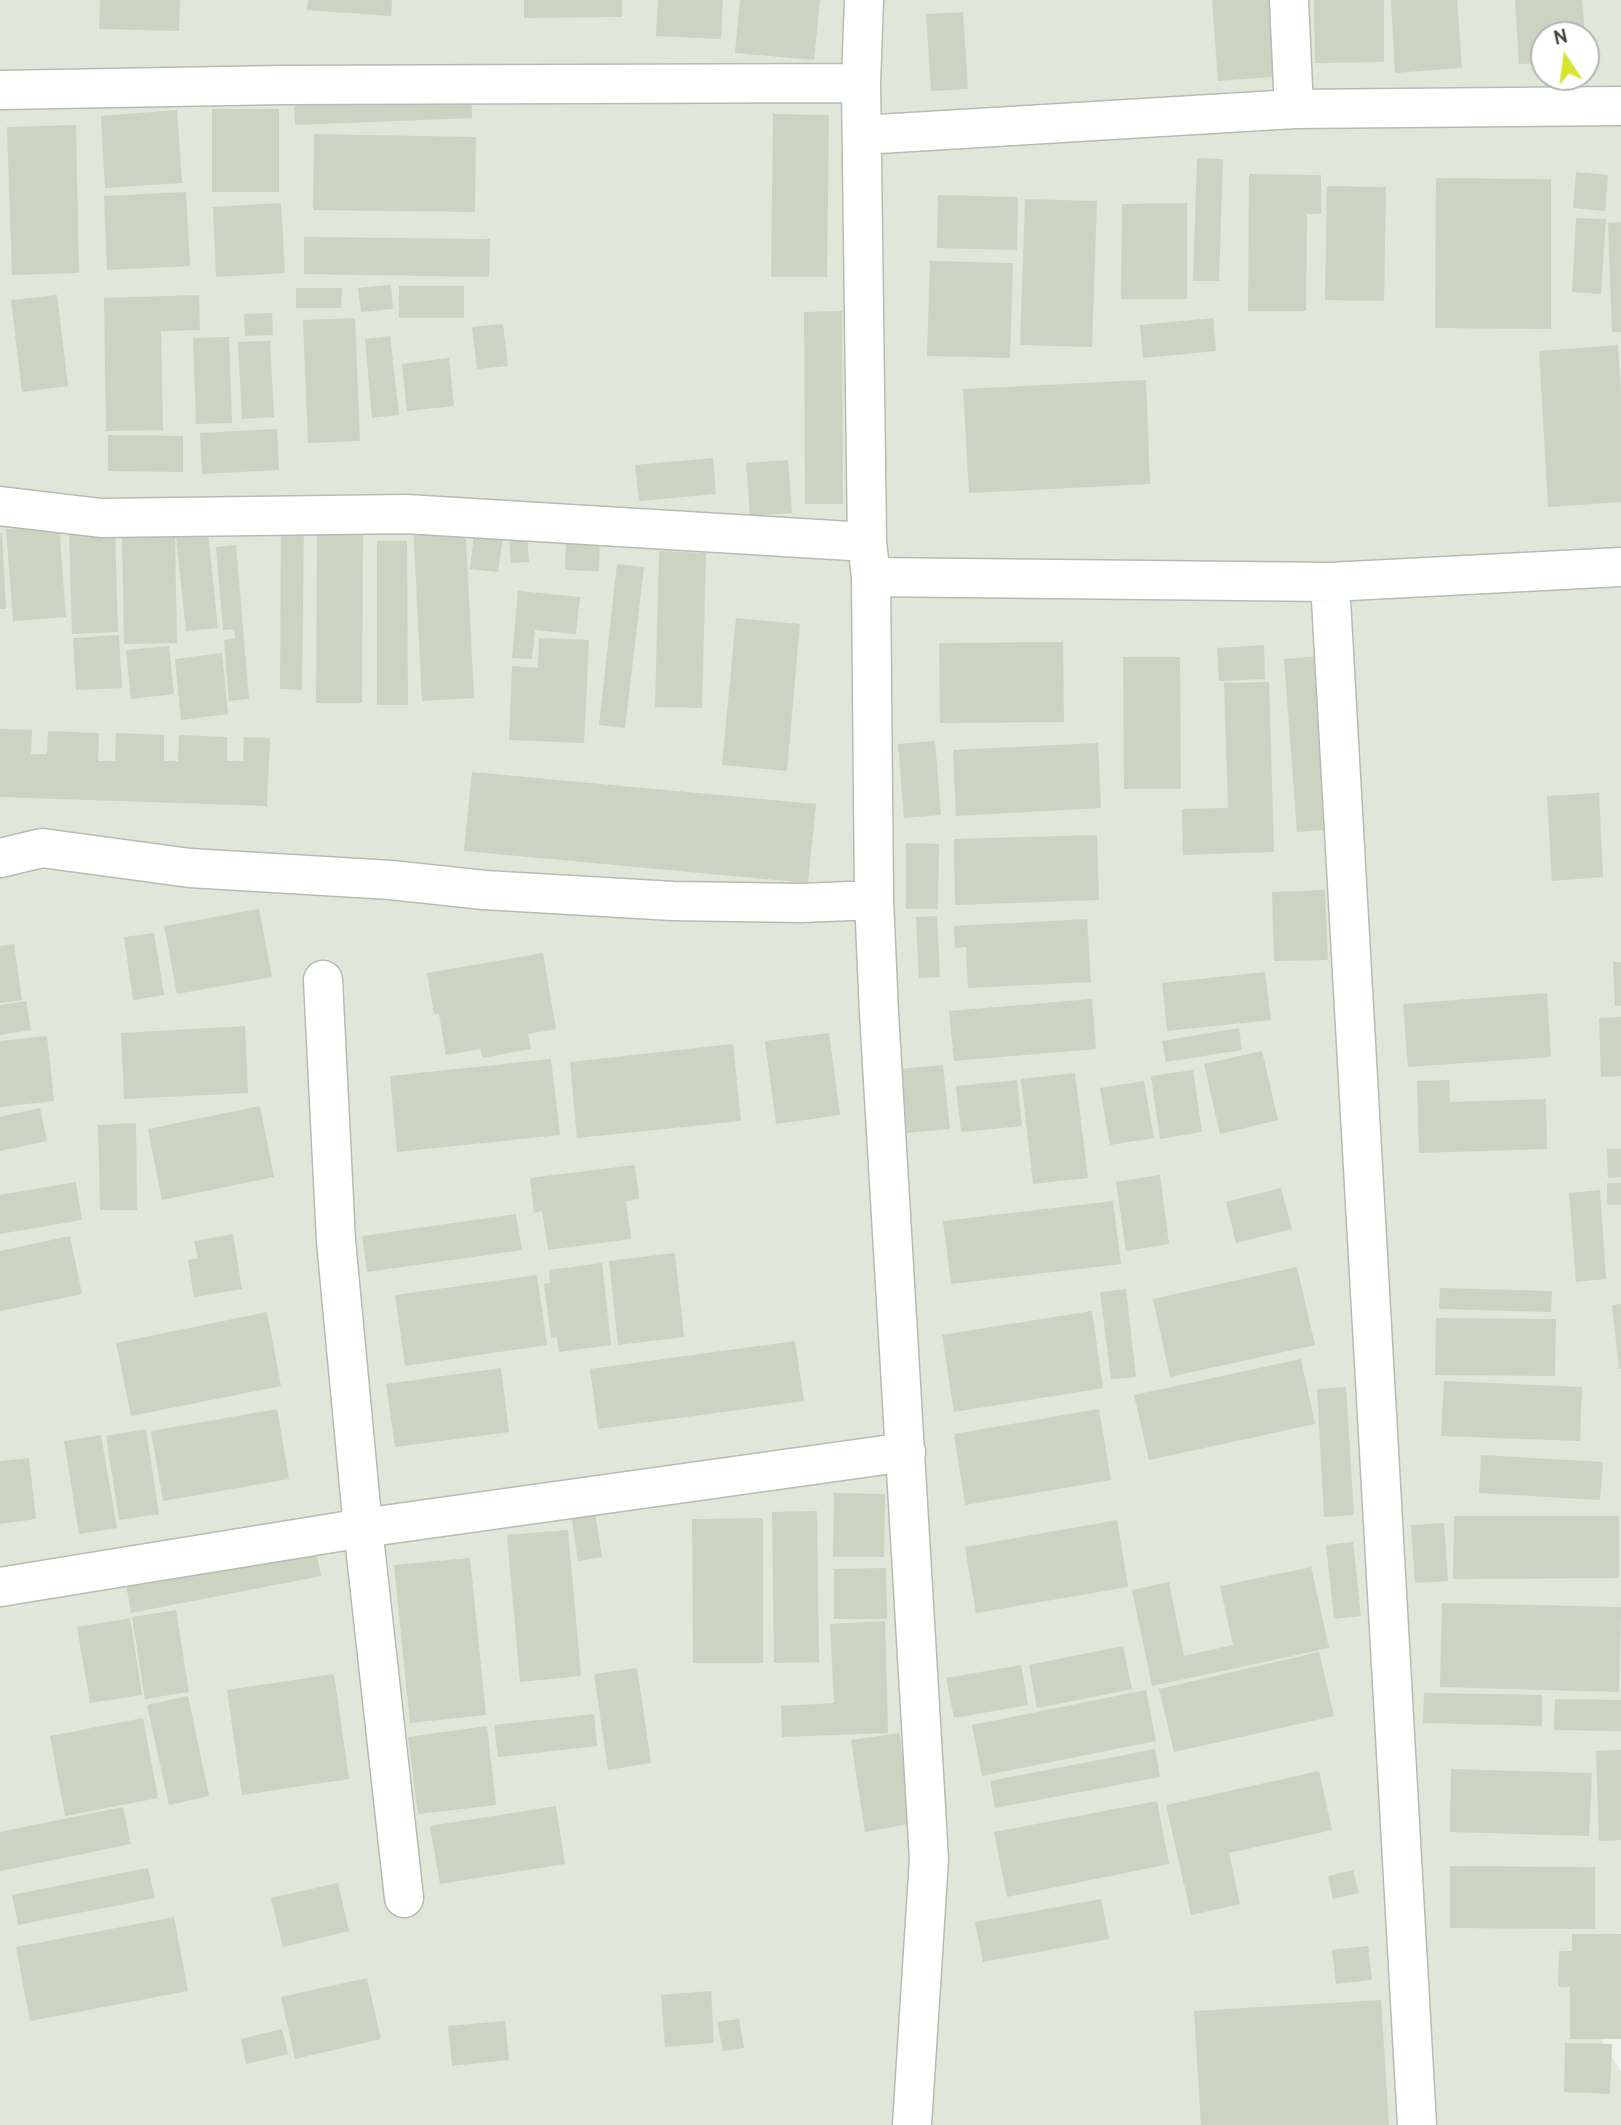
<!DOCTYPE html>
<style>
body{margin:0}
#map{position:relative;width:1621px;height:2125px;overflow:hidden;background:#eef4eb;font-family:Cabin,sans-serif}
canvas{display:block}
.north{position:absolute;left:1530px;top:21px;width:70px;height:70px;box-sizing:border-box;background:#fff;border:2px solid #b3b5b0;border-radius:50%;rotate:347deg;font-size:19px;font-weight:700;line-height:28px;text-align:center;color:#404739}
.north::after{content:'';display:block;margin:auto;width:24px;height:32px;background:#d7e530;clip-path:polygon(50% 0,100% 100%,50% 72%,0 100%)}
</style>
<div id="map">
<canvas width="1621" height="2125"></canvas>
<div class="north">N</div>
</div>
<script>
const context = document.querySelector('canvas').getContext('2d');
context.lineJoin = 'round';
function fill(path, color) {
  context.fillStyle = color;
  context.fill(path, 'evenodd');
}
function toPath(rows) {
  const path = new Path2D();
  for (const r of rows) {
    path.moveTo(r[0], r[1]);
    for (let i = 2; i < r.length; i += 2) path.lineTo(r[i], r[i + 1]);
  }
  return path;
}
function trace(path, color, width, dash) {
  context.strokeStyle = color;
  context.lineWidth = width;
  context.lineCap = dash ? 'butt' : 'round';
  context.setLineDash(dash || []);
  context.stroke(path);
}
fill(toPath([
 [0,0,1621,0,1621,1930,1601,2038,1621,2072,1621,2125,0,2125],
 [1544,35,1586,35,1586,77,1544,77]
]), '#dfe7d9');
fill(toPath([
 [100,0,180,0,179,31,99,29],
 [308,0,392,0,391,16,307,10],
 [524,0,622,0,622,17,524,18],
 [658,0,723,0,721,39,656,36],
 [740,0,820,0,814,60,735,53],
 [1212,0,1278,0,1283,76,1218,81],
 [1314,0,1384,0,1384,62,1315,63],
 [1391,0,1457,0,1462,68,1395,73],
 [1515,0,1582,0,1585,35,1544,35,1544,63,1519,64],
 [963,12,968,89,931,91,926,14],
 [471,85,472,118,295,125,294,92],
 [212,109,279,109,279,192,212,192],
 [177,110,182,183,105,188,101,116],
 [773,114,829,115,827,277,771,277],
 [76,125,79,273,12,275,7,127],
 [314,134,476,137,475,212,313,210],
 [1197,158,1223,159,1219,281,1193,281],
 [1576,172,1608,175,1605,211,1573,208],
 [1249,174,1321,175,1321,214,1307,214,1306,311,1248,311],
 [1436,178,1551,179,1551,329,1435,328],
 [1327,186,1386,187,1384,301,1325,300],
 [186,192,190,266,107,270,104,196],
 [938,195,1018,197,1017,250,937,248],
 [1025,199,1097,201,1092,347,1020,345],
 [281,203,285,273,216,277,213,207],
 [1187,203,1187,299,1121,299,1122,204],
 [1576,218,1606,219,1601,294,1572,292],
 [1621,222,1621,332,1612,332,1608,223],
 [304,237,490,239,489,277,304,274],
 [930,261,1013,263,1010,358,927,356],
 [391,285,393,309,361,312,358,288],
 [399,286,464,286,464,318,399,318],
 [296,288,342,288,341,308,296,308],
 [57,295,68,386,22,392,11,300],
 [199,295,200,330,161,331,163,430,106,431,104,298],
 [842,311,843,504,805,504,804,312],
 [272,313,273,335,245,336,244,314],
 [355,318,360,441,308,443,303,320],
 [1213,318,1216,351,1143,358,1140,325],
 [503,324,508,366,477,369,472,327],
 [390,336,399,415,372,418,365,339],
 [229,337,232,423,196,424,193,338],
 [270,341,274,417,242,419,238,342],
 [1618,345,1621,393,1621,502,1548,507,1539,351],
 [449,358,454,406,407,411,402,364],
 [1146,380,1150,484,969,493,963,389],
 [277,429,279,470,202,474,200,433],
 [108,435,183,436,183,472,108,471],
 [713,458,716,494,639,501,635,465],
 [788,460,792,513,750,516,746,463],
 [465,520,474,698,422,701,413,523],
 [281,523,304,523,302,690,280,689],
 [59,525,66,617,13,621,6,529],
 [115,528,118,632,72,634,69,530],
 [317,529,363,529,362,703,316,703],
 [0,533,2,533,6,609,0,609],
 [208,533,218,628,186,631,176,537],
 [474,534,503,537,498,572,470,569],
 [175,535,177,643,124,644,122,536],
 [566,535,600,536,599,571,565,570],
 [527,537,529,562,511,563,509,538],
 [377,541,407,541,408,705,377,705],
 [236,545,249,699,229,701,224,640,235,639,234,629,223,630,216,547],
 [659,551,706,553,702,708,655,707],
 [617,564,644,567,625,728,599,725],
 [518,591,580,597,576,634,535,630,532,659,512,658],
 [736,618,800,624,787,771,722,765],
 [119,635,122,688,76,690,73,638],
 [539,638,589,640,584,743,509,740,512,666,538,668],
 [1063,642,1064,722,940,723,939,643],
 [1264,645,1265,679,1219,681,1217,648],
 [169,646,174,694,131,699,126,650],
 [222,653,228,714,181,720,175,659],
 [1323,656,1337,829,1297,832,1284,659],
 [1123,657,1180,657,1181,789,1124,789],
 [1269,682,1274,852,1183,855,1182,809,1228,808,1224,683],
 [0,729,32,730,31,754,47,754,48,731,99,733,98,761,115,761,116,733,164,735,164,761,178,761,179,735,227,737,227,761,243,761,244,737,270,738,267,806,0,797],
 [935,741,941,815,904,818,898,744],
 [1098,743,1101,808,956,816,953,750],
 [472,772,816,804,808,883,464,851],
 [1599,793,1603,877,1552,881,1547,796],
 [1097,835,1099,900,955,905,954,839],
 [906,843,939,844,938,909,906,909],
 [1325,890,1328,960,1274,961,1272,892],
 [259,909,272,977,177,994,164,926],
 [937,916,940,977,919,978,916,917],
 [1087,919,1091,982,968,988,966,947,955,948,954,926],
 [154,933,164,995,133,1000,124,937],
 [14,944,22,1000,0,1003,0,946],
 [543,953,556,1029,528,1034,531,1049,482,1058,481,1049,446,1055,439,1014,434,1014,427,973],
 [1613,962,1621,962,1621,1006,1615,1006],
 [1265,972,1271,1020,1167,1031,1162,983],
 [1547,993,1551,1057,1408,1067,1403,1004],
 [1092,999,1096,1049,954,1061,949,1011],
 [26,1001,31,1030,0,1035,0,1005],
 [1621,1017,1621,1076,1601,1077,1599,1018],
 [245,1026,248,1093,124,1099,121,1033],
 [1239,1028,1242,1050,1166,1062,1162,1041],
 [829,1033,840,1115,776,1124,765,1041],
 [47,1036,54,1101,0,1107,0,1041],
 [733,1044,741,1121,577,1138,570,1062],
 [1262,1051,1278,1120,1220,1134,1204,1064],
 [551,1059,560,1135,397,1152,390,1076],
 [943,1065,950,1129,907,1133,900,1069],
 [1193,1070,1202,1132,1160,1139,1151,1076],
 [1075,1073,1088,1178,1033,1184,1021,1079],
 [1017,1080,1022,1126,961,1132,956,1086],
 [1449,1080,1450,1102,1546,1099,1547,1149,1419,1153,1417,1081],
 [1144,1081,1154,1138,1110,1145,1100,1088],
 [260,1106,274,1177,162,1200,148,1129],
 [40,1108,47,1141,0,1151,0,1117],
 [136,1123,137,1210,100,1210,98,1125],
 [1607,1149,1621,1149,1621,1177,1608,1178],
 [635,1165,639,1199,626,1201,631,1239,548,1250,542,1211,534,1213,530,1178],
 [1160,1175,1169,1244,1126,1251,1116,1182],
 [76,1182,82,1220,0,1234,0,1195],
 [1607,1183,1621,1183,1621,1205,1607,1205],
 [1281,1188,1292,1229,1236,1243,1226,1202],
 [1600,1190,1606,1279,1576,1282,1569,1193],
 [1113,1201,1121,1264,951,1284,943,1221],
 [516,1214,522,1250,367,1272,362,1236],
 [233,1234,242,1289,194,1297,188,1260,198,1258,194,1241],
 [70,1236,82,1294,0,1311,0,1251],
 [675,1253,684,1337,618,1345,609,1261],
 [602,1263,611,1345,559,1352,557,1337,551,1338,544,1284,550,1283,549,1270],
 [1297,1267,1315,1345,1170,1377,1153,1299],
 [537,1275,547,1345,405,1366,395,1295],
 [1440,1288,1552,1291,1551,1312,1439,1309],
 [1126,1289,1136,1377,1111,1379,1100,1292],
 [1621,1304,1621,1369,1619,1369,1612,1305],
 [1092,1311,1103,1388,954,1412,942,1335],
 [267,1312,281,1386,131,1416,116,1343],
 [1436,1318,1556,1319,1555,1376,1435,1375],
 [795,1341,804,1401,598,1429,590,1369],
 [1301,1359,1315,1424,1149,1460,1134,1395],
 [501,1368,509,1432,395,1447,386,1384],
 [1444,1381,1582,1387,1580,1441,1441,1436],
 [1346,1387,1354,1515,1324,1517,1317,1389],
 [277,1409,289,1479,163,1501,151,1431],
 [1099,1409,1111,1480,965,1505,954,1434],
 [146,1429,159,1514,119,1520,106,1436],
 [101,1435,117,1528,79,1534,64,1441],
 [1481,1455,1603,1462,1600,1500,1479,1493],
 [29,1458,36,1519,0,1524,0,1461],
 [834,1493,885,1494,884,1557,833,1557],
 [595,1511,602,1557,578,1561,571,1514],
 [817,1511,819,1662,774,1663,772,1512],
 [1454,1516,1619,1516,1619,1578,1453,1579],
 [763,1518,763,1663,693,1663,692,1519],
 [1117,1520,1128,1587,976,1613,965,1547],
 [1444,1523,1448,1581,1415,1583,1411,1525],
 [568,1530,581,1676,520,1682,507,1535],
 [1353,1542,1361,1616,1334,1619,1326,1545],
 [315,1546,321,1576,131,1613,126,1584],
 [470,1558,486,1715,410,1723,394,1565],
 [1311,1567,1329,1648,1152,1686,1132,1590,1169,1582,1184,1656,1233,1645,1220,1586],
 [886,1568,887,1619,834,1619,834,1569],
 [1442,1603,1621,1607,1619,1692,1440,1687],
 [176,1610,189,1692,145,1699,132,1617],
 [130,1618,142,1695,90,1703,77,1627],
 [885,1621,888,1733,782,1737,781,1706,834,1703,830,1624],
 [1123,1646,1132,1689,1037,1708,1029,1665],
 [1319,1652,1334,1716,1174,1752,1159,1689],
 [1021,1665,1028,1705,954,1718,946,1678],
 [637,1668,651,1763,608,1770,594,1674],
 [334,1674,349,1779,242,1795,227,1690],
 [1146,1690,1156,1741,982,1776,972,1725],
 [1424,1693,1542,1695,1542,1726,1423,1723],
 [188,1696,209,1796,169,1805,147,1705],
 [1555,1699,1621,1700,1621,1731,1554,1730],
 [594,1714,597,1746,498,1757,494,1725],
 [143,1718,158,1798,65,1816,50,1736],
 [487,1726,496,1805,418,1814,408,1737],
 [899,1733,914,1823,865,1832,851,1740],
 [1155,1749,1160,1777,995,1808,990,1781],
 [1621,1750,1621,1840,1599,1841,1596,1751],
 [1451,1769,1592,1773,1589,1836,1450,1832],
 [1319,1771,1332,1830,1229,1853,1240,1904,1191,1915,1166,1805],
 [1157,1801,1169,1864,1007,1897,994,1832],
 [556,1806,565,1864,440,1884,430,1826],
 [123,1807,131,1844,0,1871,0,1832],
 [1450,1866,1595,1867,1595,1929,1450,1928],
 [148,1868,155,1898,18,1925,12,1895],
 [1353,1870,1359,1893,1333,1899,1328,1876],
 [338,1883,349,1931,283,1947,271,1898],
 [1101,1899,1109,1939,983,1962,975,1922],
 [174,1917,188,1991,30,2021,16,1947],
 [1572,1934,1621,1934,1621,2039,1570,2039,1570,1987,1558,1987,1559,1951,1572,1951],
 [1368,1946,1372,1980,1336,1984,1332,1950],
 [367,1978,381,2039,295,2059,281,1997],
 [711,1991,714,2043,665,2047,661,1995],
 [1381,2000,1389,2125,1201,2125,1194,2011],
 [739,2019,744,2048,723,2051,717,2022],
 [505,2021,509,2060,452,2066,448,2026],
 [282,2029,288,2054,246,2064,241,2039],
 [1565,2043,1612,2044,1610,2094,1564,2092]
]), '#cad4c1');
const minor = toPath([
 [1289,0,1294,109],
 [0,90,283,85,861,83],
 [862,135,1294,109,1621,106],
 [0,506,101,518,406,514,867,542,861,83,864,0],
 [867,542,871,577,874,900,879,1013,929,1859,912,2125],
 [871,577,1330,582,1621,567],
 [1330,582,1417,2125],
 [0,858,42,848,190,868,391,880,484,890,673,901,801,903,874,900],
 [323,980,336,1241,363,1528,404,1898],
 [0,1587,363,1528,906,1452]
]);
trace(minor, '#b5beae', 41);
trace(minor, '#fff', 38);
</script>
